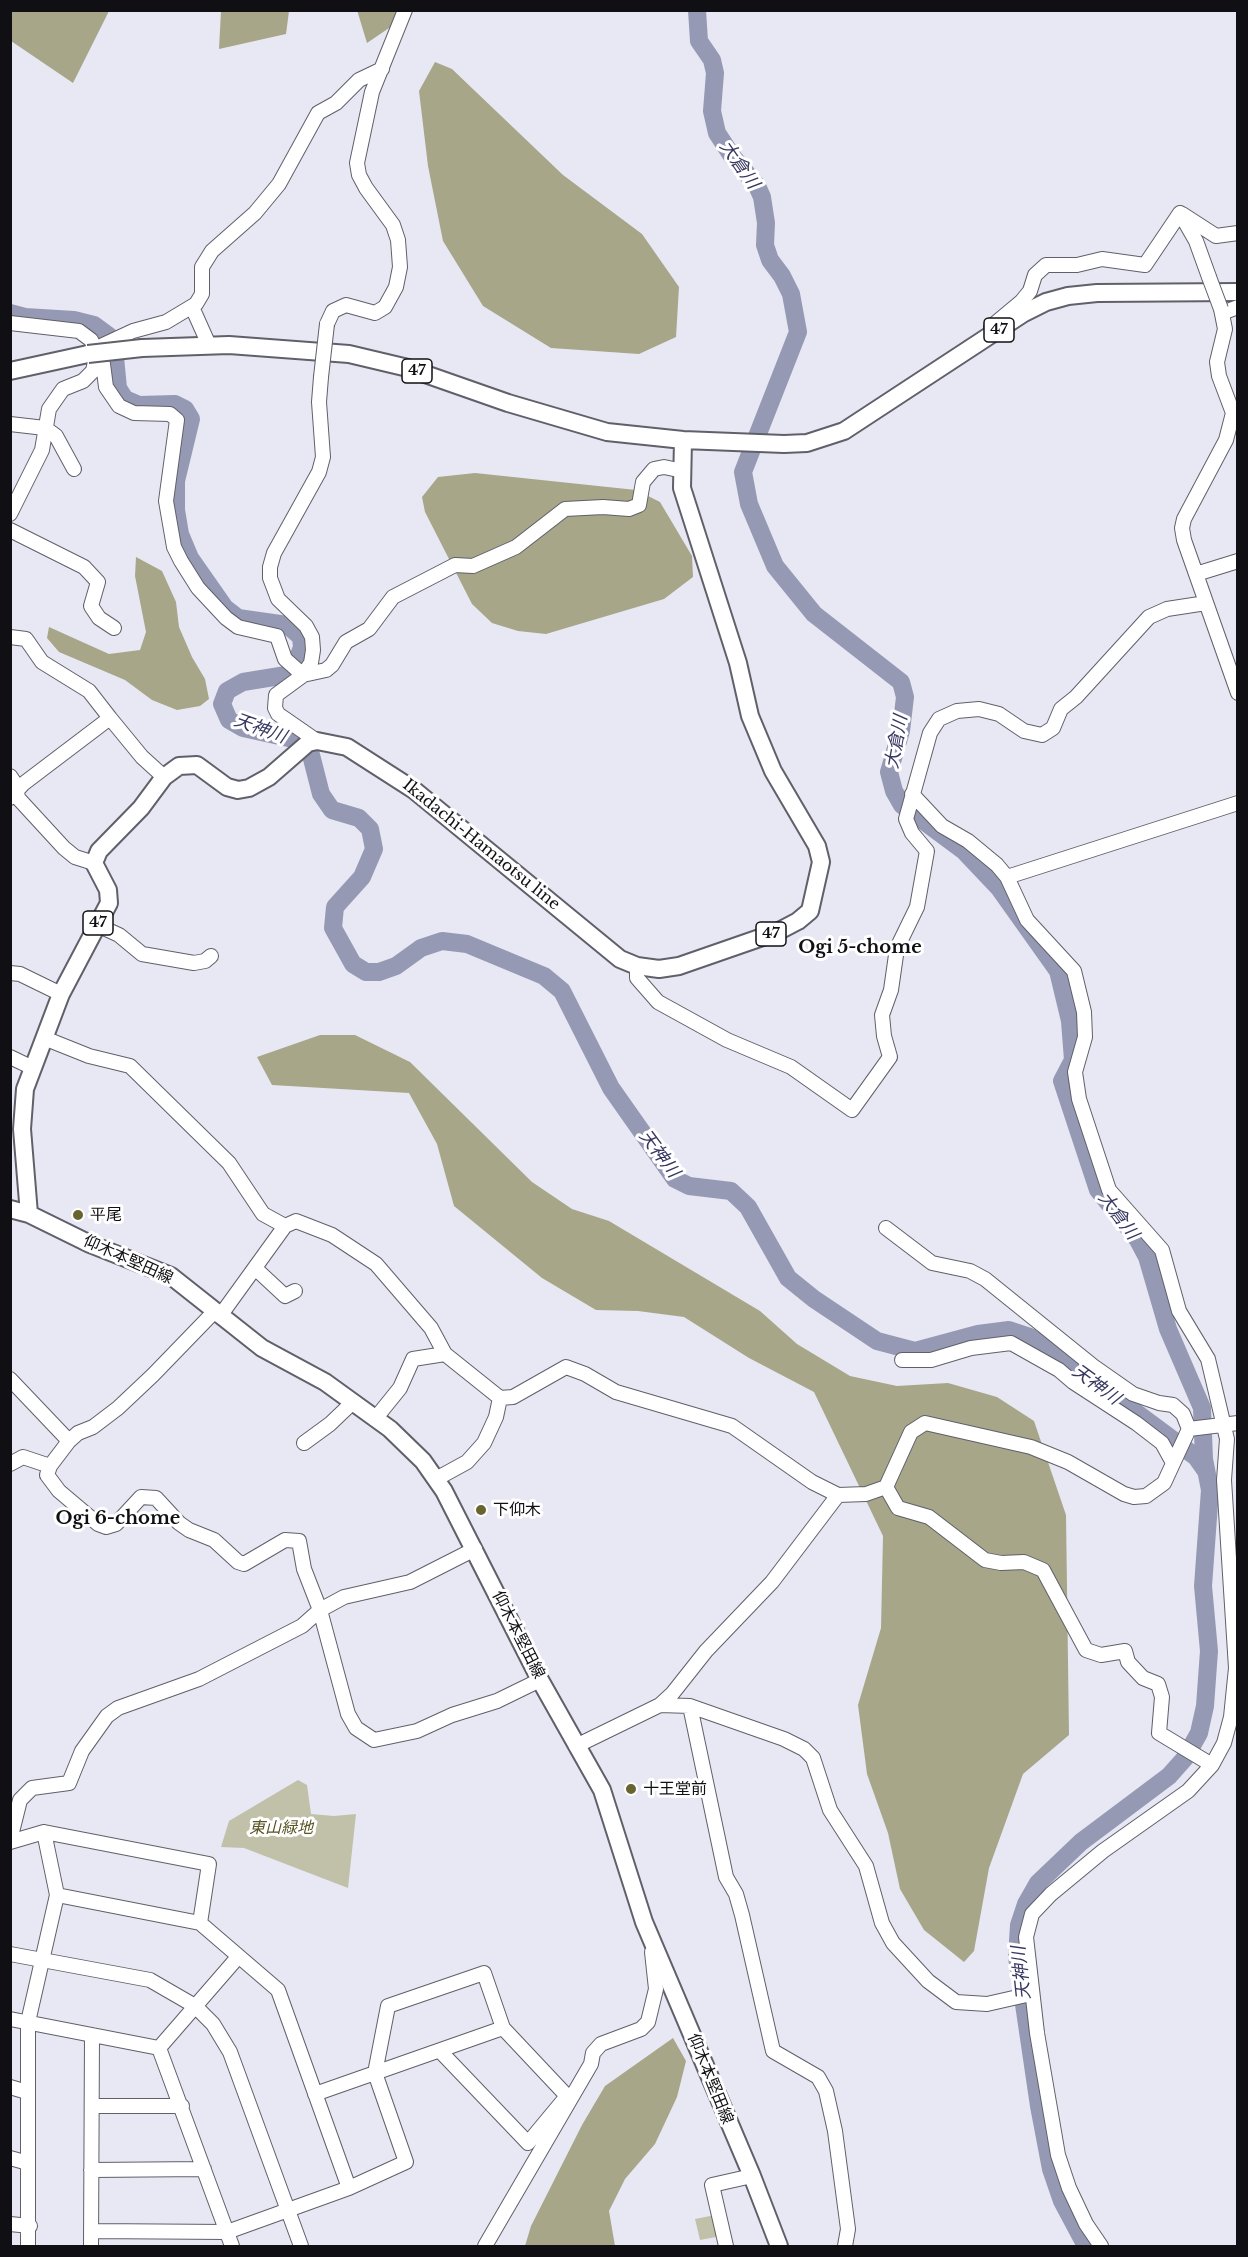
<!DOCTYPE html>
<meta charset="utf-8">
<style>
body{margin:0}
#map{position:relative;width:1248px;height:2257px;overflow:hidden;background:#e7e8f3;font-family:"Libre Baskerville",serif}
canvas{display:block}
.frame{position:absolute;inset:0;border:12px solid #101014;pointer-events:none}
</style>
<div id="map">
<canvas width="1248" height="2257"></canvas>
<div class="frame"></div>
</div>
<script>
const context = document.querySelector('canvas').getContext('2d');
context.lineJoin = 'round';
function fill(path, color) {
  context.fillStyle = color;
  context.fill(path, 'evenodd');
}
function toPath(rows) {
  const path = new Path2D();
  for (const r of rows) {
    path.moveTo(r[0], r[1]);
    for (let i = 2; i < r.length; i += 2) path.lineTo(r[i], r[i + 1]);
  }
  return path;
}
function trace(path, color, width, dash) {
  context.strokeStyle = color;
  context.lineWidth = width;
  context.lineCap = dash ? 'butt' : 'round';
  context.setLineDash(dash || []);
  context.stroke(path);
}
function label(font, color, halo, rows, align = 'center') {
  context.font = font + ' "Libre Baskerville","Noto Sans JP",serif';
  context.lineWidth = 6;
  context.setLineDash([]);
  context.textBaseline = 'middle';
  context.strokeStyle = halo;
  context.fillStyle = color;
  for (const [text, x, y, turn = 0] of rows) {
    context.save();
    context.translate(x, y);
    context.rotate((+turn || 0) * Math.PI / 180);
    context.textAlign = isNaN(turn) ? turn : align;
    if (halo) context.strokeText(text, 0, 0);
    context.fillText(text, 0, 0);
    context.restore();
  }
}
fill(toPath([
 [298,1780,307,1785,311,1814,334,1816,356,1814,348,1888,244,1848,221,1847,229,1821],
 [715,2215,721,2236,700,2240,695,2219]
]), '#c1c1aa');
fill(toPath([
 [357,10,414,11,367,43],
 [10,11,11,10,109,11,73,83,11,41],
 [221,11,289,11,286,34,219,49],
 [435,62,452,69,563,175,642,234,679,287,676,337,639,354,551,348,483,306,443,241,428,166,419,91],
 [475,473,636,490,660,502,692,556,693,577,664,599,546,634,518,631,492,623,472,604,425,512,422,497,438,477],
 [136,557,162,571,176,602,179,627,192,657,205,679,209,699,200,706,177,710,152,700,125,680,59,652,47,638,49,627,109,654,140,650,146,632,135,576],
 [320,1035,355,1035,410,1062,532,1182,572,1209,609,1221,760,1311,797,1344,850,1376,897,1386,948,1383,997,1397,1034,1421,1066,1515,1069,1735,1023,1774,989,1868,974,1951,964,1962,924,1930,900,1889,888,1833,867,1774,858,1705,881,1628,883,1536,814,1392,749,1358,684,1317,638,1311,596,1310,542,1278,454,1206,437,1144,409,1093,272,1085,257,1057],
 [673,2038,686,2061,677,2097,655,2144,625,2179,609,2211,615,2246,525,2246,531,2226,582,2125,605,2086]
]), '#a7a689');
trace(toPath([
 [697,10,699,41,712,60,715,73,712,111,717,133,732,156,757,186,762,197,766,223,765,245,770,260,782,276,791,294,798,332,743,472,749,504,775,566,814,614,901,682,905,697,901,731,889,772,894,791,902,805,964,851,999,888,1058,971,1070,1021,1073,1060,1062,1081,1098,1190,1138,1240,1147,1257,1168,1329,1202,1408,1204,1459,1210,1490,1203,1586,1209,1651,1205,1706,1199,1733,1185,1758,1169,1776,1081,1842,1038,1883,1026,1904,1019,1925,1017,1957,1039,2106,1051,2169,1062,2201,1086,2246],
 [10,313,25,317,74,320,94,325,109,336,114,347,118,388,125,399,139,405,175,404,185,409,191,419,176,481,176,510,180,534,190,558,225,608,238,618,287,625,301,637,302,647,298,658,286,675,243,682,227,691,222,704,229,720,243,728,293,739,299,742,311,755,321,794,332,810,359,818,370,829,374,849,362,877,335,907,333,928,353,964,366,972,379,972,396,966,421,948,442,941,467,944,544,976,562,991,611,1088,675,1179,689,1186,731,1191,748,1207,788,1278,814,1299,877,1341,915,1351,978,1334,1009,1330,1030,1337,1064,1359,1196,1457,1206,1471]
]), '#9699b4', 18);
const minor = toPath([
 [1180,213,1196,241,1209,277],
 [1182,214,1216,236,1238,233],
 [192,307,209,345],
 [1221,309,1225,329,1217,362,1219,376,1233,413,1226,440,1184,519,1182,528,1184,540,1238,693],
 [1222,313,1238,307],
 [10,323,79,331,91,340,103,364,106,387,119,406,134,413,170,414,177,420,166,501,174,547,181,561,198,588,226,618,238,627,277,636,285,659,303,675,326,670,332,665,346,642,369,629,393,597,455,565,473,566,516,547,565,509,603,507,629,509,639,505,643,482,654,469,664,467,683,471],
 [327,324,333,311,346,305,375,313,385,307,396,287,400,267,398,240,393,225,366,188,359,175,357,163,372,92,405,10],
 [991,327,1021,302,1030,291,1035,275,1046,265,1077,265,1102,259,1145,265,1180,213],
 [10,424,45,428,56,436,74,469],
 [10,514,42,450,49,409,63,389,83,381,93,371,97,352,103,345,133,331,166,322,196,304,202,294,202,267,212,251,255,213,279,184,318,113,336,103,359,80,382,69],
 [10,530,84,567,98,582,91,606,99,618,114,628],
 [1196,574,1238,561],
 [10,637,26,639,42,662,89,691,110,718],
 [317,741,278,714,275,708,276,695,302,676,311,663,313,650,312,637,306,626,278,599,270,578,270,567,274,553,319,472,323,457,319,402,321,377],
 [10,776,16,785,18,798,64,848,75,857,94,863],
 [912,794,942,826,968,841,997,865,1007,877,1027,920,1074,971,1084,1012,1085,1037,1075,1072,1079,1099,1109,1190,1162,1250,1179,1311,1208,1359,1227,1439,1224,1480,1236,1668,1231,1717,1224,1743,1212,1765,1188,1791,1103,1851,1051,1894,1032,1914,1026,1937,1037,2033,1058,2155,1069,2188,1086,2224,1101,2246],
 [10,798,23,784,110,718,142,757,164,777],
 [1007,877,1238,803],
 [97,925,119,935,142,954,194,963,205,961,211,956],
 [637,966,637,978,658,1002,727,1040,791,1067,852,1110,890,1057,884,1036,882,1015,891,990,897,948,917,907,927,851,912,833,906,819,930,733,939,719,957,711,979,709,999,714,1024,731,1042,735,1053,728,1061,709,1076,697,1149,617,1167,609,1206,603],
 [10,973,20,974,61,994],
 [44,1038,89,1056,130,1066,229,1163,263,1214,285,1226],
 [10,1057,33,1068],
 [256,1269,285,1296,295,1291],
 [214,1312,153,1375,118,1408,93,1427,78,1433,69,1441,50,1466,47,1475,59,1491,98,1524,106,1527,116,1524,141,1497,156,1498,179,1523,189,1530,214,1540,238,1562,244,1564,285,1540,299,1541,304,1569,320,1610,348,1714,356,1728,374,1740,417,1731,452,1715,497,1701,540,1680],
 [220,1316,285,1226,296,1221,332,1235,376,1264,431,1328,445,1354,500,1398,513,1397,566,1367,585,1374,616,1392,732,1426,812,1482,838,1495,866,1494,886,1487,911,1432,925,1423,1031,1447,1068,1462,1124,1494,1134,1497,1146,1496,1164,1483,1189,1429,1183,1414,1173,1405,1159,1403,1133,1394,1093,1366,985,1279,970,1271,932,1263,886,1228],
 [902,1360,931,1360,971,1348,1011,1343,1059,1370,1073,1382,1136,1423,1162,1443,1173,1463],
 [10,1379,69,1441],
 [375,1419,400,1388,413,1359,445,1354],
 [1189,1429,1238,1423],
 [304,1443,330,1424,353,1402],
 [10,1464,23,1457,50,1466],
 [436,1479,467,1462,484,1443,496,1417,500,1398],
 [886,1487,898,1508,929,1517,985,1560,1001,1563,1024,1562,1043,1570,1086,1650,1101,1655,1125,1651,1128,1662,1143,1678,1158,1684,1162,1697,1159,1733,1212,1765],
 [660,1705,690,1706,784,1739,804,1749,813,1758,830,1810,866,1866,882,1923,893,1943,928,1981,956,2002,987,2004,1031,1994],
 [690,1706,726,1877,736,1894,742,1915,773,2051,818,2077,826,2091,835,2131,848,2229,845,2246],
 [576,1746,660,1705,672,1694,706,1651,772,1582,838,1495],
 [10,1840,20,1800,32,1788,69,1783,82,1751,107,1716,118,1708,199,1679,302,1626,320,1610,344,1597,410,1582,475,1549],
 [10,1842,44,1832],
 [57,1895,200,1923,278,1990,349,2188],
 [10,1954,150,1980,195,2006,213,2024,230,2052,301,2246],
 [10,2019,159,2048],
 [159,2048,232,2246],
 [159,2048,238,1957],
 [10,2087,27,2092],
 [315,2094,503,2028],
 [92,2106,182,2106],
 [10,2158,28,2163],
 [91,2170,204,2169],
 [10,2224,30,2226],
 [91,2231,227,2232,349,2188,406,2162,375,2073,388,2006,484,1973,503,2028,567,2096,528,2143,440,2051],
 [28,2246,28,2022,57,1895,44,1832,209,1864,200,1923],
 [91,2246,92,2035],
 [485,2246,591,2064,593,2053,601,2044,641,2029,648,2022,656,1989,652,1952],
 [726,2246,712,2185,752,2176]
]);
const major = toPath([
 [142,348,229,345,349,354,408,368,508,403,607,432,683,440,784,444,807,443,844,431,1024,313,1046,302,1068,296,1097,293,1238,292],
 [10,371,88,354],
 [10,1209,29,1214,22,1129,25,1089,61,994,109,903,108,890,94,863,99,851,141,808,164,777,179,766,197,765,227,787,238,790,249,788,269,777,308,743,317,741,347,747,414,790,620,959,637,966,659,969,679,966,777,932,798,921,810,911,821,862,817,846,773,771,750,716,738,663,682,488,683,440],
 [29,1214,90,1244,171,1276,262,1348,325,1382,390,1429,423,1461,444,1491,540,1680,602,1790,644,1922,752,2176,779,2246]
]);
trace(minor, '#5f6069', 16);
trace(major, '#5f6069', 20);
trace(minor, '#fff', 14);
trace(major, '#fff', 16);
const minorBridge = toPath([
 [1209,277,1221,309],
 [321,377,327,324]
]);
const majorBridge = toPath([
 [88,354,142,348]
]);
trace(minorBridge, '#5f6069', 16, []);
trace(majorBridge, '#5f6069', 20, []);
trace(minorBridge, '#fff', 14);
trace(majorBridge, '#fff', 16);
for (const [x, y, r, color] of [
 [78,1215,6,"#676430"],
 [481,1510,6,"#676430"],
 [631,1789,6,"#676430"]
]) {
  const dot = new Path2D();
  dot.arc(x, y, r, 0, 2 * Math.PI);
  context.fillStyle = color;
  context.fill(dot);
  trace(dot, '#fff', 2);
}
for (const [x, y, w] of [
 [999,330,30],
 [417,371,30],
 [98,923,30],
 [771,934,30]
]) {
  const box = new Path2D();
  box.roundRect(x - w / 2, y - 12, w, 24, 4.5);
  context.fillStyle = '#fff';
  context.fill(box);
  trace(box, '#101014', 1.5);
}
label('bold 15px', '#101014', null, [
 ["47",999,330],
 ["47",417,371],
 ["47",98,923],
 ["47",771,934]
]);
label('16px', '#101014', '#fff', [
 ["Ikadachi-Hamaotsu line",481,845,39],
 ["仰木本堅田線",128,1260,24],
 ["仰木本堅田線",518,1635,63],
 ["仰木本堅田線",710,2079,68]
]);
label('16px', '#101014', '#fff', [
 ["平尾",90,1215],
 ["下仰木",493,1510],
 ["十王堂前",643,1789]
], 'left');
label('italic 16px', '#585523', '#fff', [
 ["東山緑地",281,1828]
]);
label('italic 18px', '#373861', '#fff', [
 ["大倉川",739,165,55],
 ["天神川",260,729,20],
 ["大倉川",897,742,-80],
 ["天神川",659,1154,53],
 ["大倉川",1118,1216,53],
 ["天神川",1096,1385,36],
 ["天神川",1022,1973,-96]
]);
label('bold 18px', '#101014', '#fff', [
 ["Ogi 5-chome",860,948],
 ["Ogi 6-chome",118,1519]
]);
</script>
